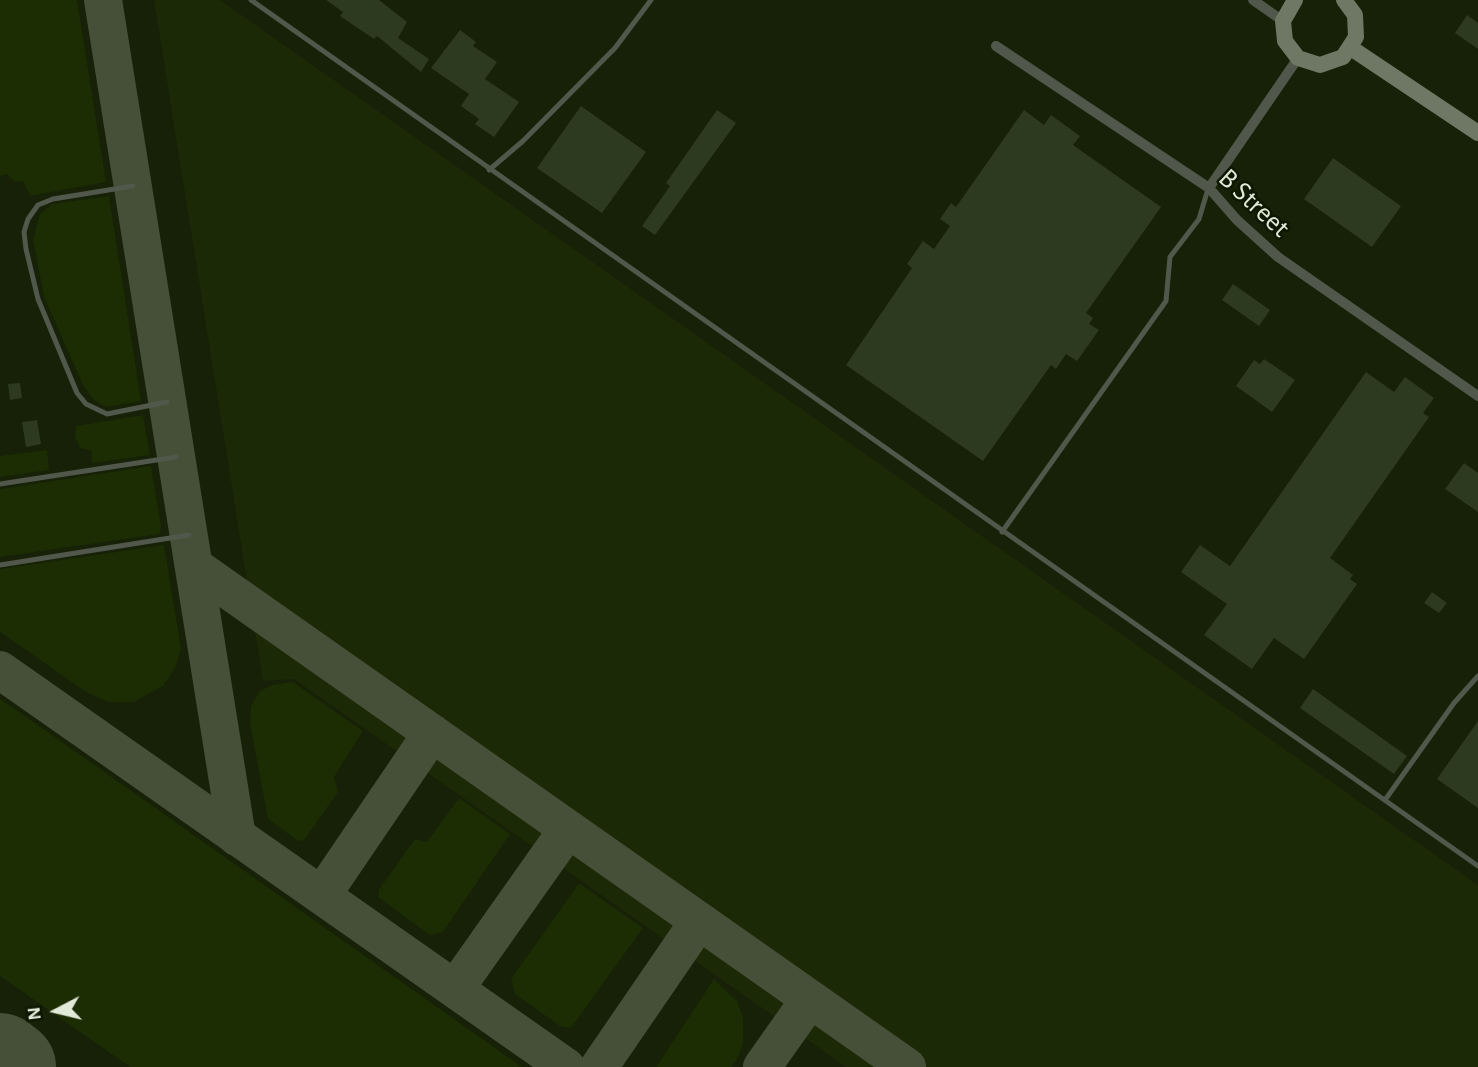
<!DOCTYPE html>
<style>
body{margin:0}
#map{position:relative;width:1478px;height:1067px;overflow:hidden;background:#162107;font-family:"Alegreya Sans",sans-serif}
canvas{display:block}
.north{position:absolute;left:21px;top:976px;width:70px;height:70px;-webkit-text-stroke:5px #0d1701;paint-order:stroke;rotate:263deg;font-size:19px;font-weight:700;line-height:28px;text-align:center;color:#e1e9d9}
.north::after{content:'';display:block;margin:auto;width:24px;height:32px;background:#e1e9d9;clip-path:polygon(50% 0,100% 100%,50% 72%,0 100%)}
</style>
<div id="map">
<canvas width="1478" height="1067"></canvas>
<div class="north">N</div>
</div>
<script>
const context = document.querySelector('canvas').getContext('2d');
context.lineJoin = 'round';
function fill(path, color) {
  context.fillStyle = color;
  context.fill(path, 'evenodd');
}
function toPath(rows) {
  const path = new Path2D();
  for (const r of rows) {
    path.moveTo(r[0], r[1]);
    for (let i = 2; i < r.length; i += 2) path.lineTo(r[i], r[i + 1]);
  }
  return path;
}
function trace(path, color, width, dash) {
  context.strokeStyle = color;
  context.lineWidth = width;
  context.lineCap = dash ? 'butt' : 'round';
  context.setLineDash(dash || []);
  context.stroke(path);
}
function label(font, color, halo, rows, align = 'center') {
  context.font = font + ' "Alegreya Sans",sans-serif';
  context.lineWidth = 5;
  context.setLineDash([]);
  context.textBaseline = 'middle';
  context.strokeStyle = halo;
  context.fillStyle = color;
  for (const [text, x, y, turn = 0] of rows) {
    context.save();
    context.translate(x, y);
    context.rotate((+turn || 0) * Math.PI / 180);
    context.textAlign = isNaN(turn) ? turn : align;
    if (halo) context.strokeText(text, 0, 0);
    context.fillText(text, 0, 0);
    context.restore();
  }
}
fill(toPath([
 [154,0,220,0,1478,885,1478,1067,846,1067,294,679,263,681]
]), '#1b2907');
fill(toPath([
 [0,0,77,0,106,182,30,196,23,181,14,182,7,174,0,176],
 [109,196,141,401,106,407,94,400,83,385,44,297,33,240,40,214,52,204],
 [143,415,150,455,92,463,91,450,80,448,75,437,76,426],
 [47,450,49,470,0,477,0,456],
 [151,466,161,526,160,534,0,557,0,489],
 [164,545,181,648,175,668,163,686,134,702,108,702,86,692,0,632,0,569],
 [293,682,363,731,334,777,338,792,304,840,298,841,268,819,250,724,251,706,260,691,272,685],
 [0,699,48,732,522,1067,130,1067,0,976],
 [459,798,510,834,443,932,430,935,378,897,379,889,415,839,427,842],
 [579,883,643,928,571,1028,560,1026,515,994,511,979],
 [714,979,737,1001,743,1018,743,1044,736,1061,731,1067,656,1067]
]), '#1c2c03');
trace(toPath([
 [103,0,237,837],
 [194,566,907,1067],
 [0,670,566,1067],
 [322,895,432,733],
 [455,989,568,829],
 [599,1067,699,921],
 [762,1067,810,999]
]), '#465038', 38);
trace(toPath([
 [0,1060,9,1067]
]), '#465038', 94);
fill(toPath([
 [326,0,379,0,407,22,398,38,429,59,421,72,377,36,374,39,340,16,343,12],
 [1467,15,1478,23,1478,49,1455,33],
 [460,30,476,42,473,46,497,62,485,79,519,102,494,137,475,124,479,119,461,106,469,94,431,68],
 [581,106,646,152,602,213,537,168],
 [717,110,736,123,655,235,642,226,670,186,666,183],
 [1024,110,1044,125,1051,115,1080,136,1073,145,1161,207,1086,313,1093,318,1089,324,1099,330,1077,361,1066,354,1056,369,1051,365,983,461,846,365,912,268,907,264,923,241,934,249,950,226,940,219,951,203,956,207],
 [1333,158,1401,206,1372,247,1304,199],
 [1233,284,1270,310,1259,326,1222,300],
 [1264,359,1295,380,1272,412,1236,386,1254,360,1260,364],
 [1366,372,1394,392,1405,377,1434,398,1423,413,1429,417,1330,558,1353,575,1350,579,1357,584,1304,659,1274,638,1252,669,1204,635,1227,604,1181,572,1200,545,1230,566],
 [20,383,22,398,10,400,8,384],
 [37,420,41,444,26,447,22,422],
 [1464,463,1478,473,1478,512,1445,489],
 [1432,592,1447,603,1439,613,1424,603],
 [1313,689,1407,756,1394,774,1300,708],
 [1478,721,1478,808,1437,779]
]), '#2e3a1f');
trace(toPath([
 [251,0,1478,866],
 [489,170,523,141,615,48,651,0],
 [133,186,53,199,38,205,28,219,24,232,26,249,38,299,77,393,86,404,107,414,167,402],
 [0,484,176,457],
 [1002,532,1166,301,1170,257,1199,219,1208,189],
 [0,565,189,535],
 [1385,800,1454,703,1478,676]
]), '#51574a', 5);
trace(toPath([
 [1253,0,1283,21],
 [996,46,1209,188,1237,220,1278,257,1478,396],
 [1209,188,1298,58]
]), '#51574a', 10);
trace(toPath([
 [1295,0,1283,21,1285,41,1298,58,1320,65,1343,57,1356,37,1355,15,1344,0],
 [1351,48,1478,133]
]), '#6e7864', 16);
label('28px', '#e1e9d9', '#0d1701', [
 ["B Street",1254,203,43]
]);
</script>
